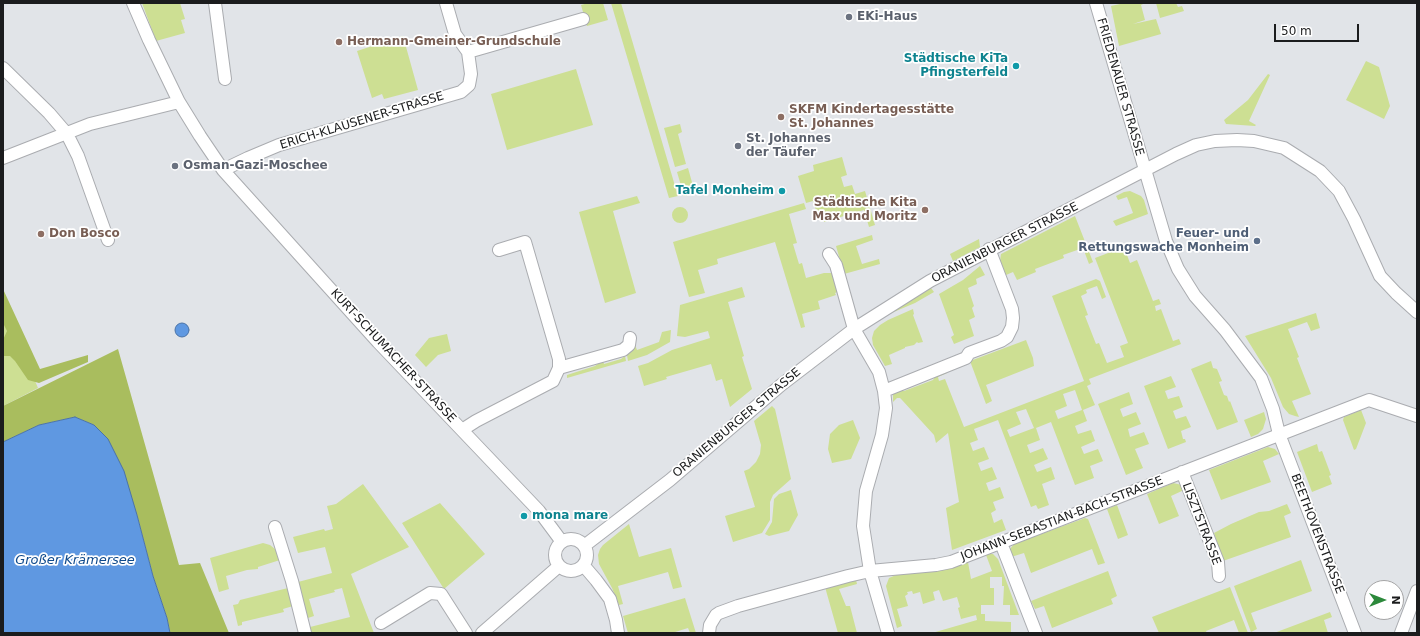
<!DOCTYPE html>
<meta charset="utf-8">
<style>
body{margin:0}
#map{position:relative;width:1420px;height:636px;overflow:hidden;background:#e1e4e8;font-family:"DejaVu Sans",sans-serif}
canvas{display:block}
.frame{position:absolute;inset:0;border:4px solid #1b1c1d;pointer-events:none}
.north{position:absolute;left:1364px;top:580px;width:40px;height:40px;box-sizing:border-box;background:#fff;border:1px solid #a4a4a5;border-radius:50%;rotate:90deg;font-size:11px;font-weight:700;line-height:16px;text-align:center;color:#1b1c1d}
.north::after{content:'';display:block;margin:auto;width:14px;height:18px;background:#2c893b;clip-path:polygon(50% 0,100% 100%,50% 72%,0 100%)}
.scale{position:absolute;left:1274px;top:24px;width:85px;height:18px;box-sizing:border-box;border:2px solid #1b1c1d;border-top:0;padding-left:5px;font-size:12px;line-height:14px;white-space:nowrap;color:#1b1c1d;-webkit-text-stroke:3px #fff;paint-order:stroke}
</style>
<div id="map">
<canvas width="1420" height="636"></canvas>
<div class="frame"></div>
<div class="north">N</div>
<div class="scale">50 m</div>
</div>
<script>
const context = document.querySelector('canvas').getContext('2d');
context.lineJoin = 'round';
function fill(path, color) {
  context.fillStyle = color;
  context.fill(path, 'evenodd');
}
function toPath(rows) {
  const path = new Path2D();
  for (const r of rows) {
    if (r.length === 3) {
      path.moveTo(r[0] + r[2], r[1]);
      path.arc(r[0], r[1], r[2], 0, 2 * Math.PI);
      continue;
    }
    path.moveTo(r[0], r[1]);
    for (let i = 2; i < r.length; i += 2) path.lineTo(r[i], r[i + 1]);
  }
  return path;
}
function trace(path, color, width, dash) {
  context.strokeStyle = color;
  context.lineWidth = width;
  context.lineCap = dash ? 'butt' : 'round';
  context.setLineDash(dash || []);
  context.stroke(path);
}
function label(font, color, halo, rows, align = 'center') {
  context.font = font + ' "DejaVu Sans",sans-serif';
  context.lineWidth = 3.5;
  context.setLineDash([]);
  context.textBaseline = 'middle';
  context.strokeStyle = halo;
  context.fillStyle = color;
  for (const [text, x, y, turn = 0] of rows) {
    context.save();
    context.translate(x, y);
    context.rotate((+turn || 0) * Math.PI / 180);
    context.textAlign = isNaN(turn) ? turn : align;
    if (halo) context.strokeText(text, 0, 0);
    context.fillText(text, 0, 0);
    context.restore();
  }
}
fill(toPath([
 [142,3,180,3,185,19,181,20,185,33,156,41],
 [588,3,603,3,608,20,587,26,581,5],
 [611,3,621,3,678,196,669,198],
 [1120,3,1145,3,1141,5,1145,20,1133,24,1156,19,1161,34,1119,46,1111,6,1120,4],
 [1156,3,1176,3,1178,7,1182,6,1184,11,1160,18],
 [403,36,418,90,384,99,382,94,372,98,357,51],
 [1366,61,1379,67,1390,106,1384,119,1346,100],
 [576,69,593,125,507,150,491,94],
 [1268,74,1270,75,1249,121,1256,125,1255,126,1226,124,1224,120,1248,100],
 [680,124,682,132,678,134,686,164,675,167,664,128],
 [842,157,847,175,841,177,844,187,852,185,855,194,865,191,875,225,869,227,864,210,824,222,823,219,819,220,813,201,806,203,798,176,814,171,813,165],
 [688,168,695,193,684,196,677,172],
 [1130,191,1141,196,1144,200,1148,214,1116,226,1113,221,1133,213,1127,197,1118,200,1116,196,1124,192],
 [637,196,640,203,613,211,636,293,605,303,579,212],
 [804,203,806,209,789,214,797,243,793,244,799,264,802,263,806,278,824,273,835,273,840,291,835,293,836,295,818,301,820,309,802,314,805,327,801,328,775,242,717,259,718,264,698,270,705,293,689,297,673,242],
 [680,215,8],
 [1075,216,1093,262,1089,264,1083,248,1063,255,1064,258,1035,269,1036,272,1017,280,1013,272,1006,275,1000,261,1001,254],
 [872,235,873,240,856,246,862,264,879,259,880,264,844,274,836,246],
 [979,239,980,247,953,261,950,254],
 [1124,247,1130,263,1137,260,1153,301,1159,299,1161,304,1155,306,1156,311,1161,309,1173,341,1179,339,1181,344,1089,379,1091,384,1087,386,1095,405,1083,410,1087,421,1075,426,1078,434,1091,430,1095,441,1081,447,1084,454,1098,449,1103,461,1090,466,1094,478,1075,485,1051,422,1036,428,1040,440,1027,445,1030,453,1043,448,1048,459,1034,465,1037,472,1051,467,1055,479,1042,484,1049,505,1038,509,1036,505,1031,507,998,420,974,429,978,440,970,443,973,451,984,447,989,459,978,463,981,471,992,467,997,479,986,483,989,491,1000,487,1004,498,993,502,996,510,991,513,994,523,1002,519,1006,530,952,550,946,508,959,502,948,433,936,443,934,435,902,400,900,398,897,398,893,402,893,393,899,388,904,391,933,380,937,374,946,370,947,373,938,377,939,381,945,379,964,427,1084,381,1052,296,1096,279,1100,281,1106,297,1102,299,1097,286,1086,290,1087,293,1081,296,1088,315,1085,316,1096,344,1099,343,1107,363,1124,357,1120,346,1128,343,1095,258],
 [1075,390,1082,410,1058,419,1055,411,1067,406,1063,394],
 [1026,409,1034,428,1010,437,1007,430,1021,424,1016,412],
 [980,266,985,275,976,279,977,284,968,288,974,306,972,308,975,317,969,320,974,336,954,344,951,337,954,335,939,294,963,280],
 [742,287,745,297,728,302,744,356,742,357,752,389,730,407,722,379,716,381,711,364,666,377,667,379,644,386,638,366,648,363,672,350,710,338,708,331,685,337,677,336,680,305],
 [931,288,934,292,915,303,889,314],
 [3,304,38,388,3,406],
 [913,309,914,314,913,315,923,342,918,343,917,342,914,345,905,347,905,348,889,355,892,364,885,366,873,345,872,338,874,331,880,325,888,320],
 [1316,313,1320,328,1311,331,1307,322,1288,329,1299,357,1297,358,1311,394,1292,401,1299,417,1295,416,1289,414,1283,407,1271,378,1245,336],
 [671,330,670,342,647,355,628,361,627,355,632,343,634,342,637,350,659,342,662,332],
 [447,334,451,351,438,355,426,367,415,355,429,338],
 [1026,340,1033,358,1034,366,986,385,992,401,986,404,970,361],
 [625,356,626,361,567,378,567,375,595,366,603,360,604,364,621,359],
 [1211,361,1213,368,1217,369,1222,381,1219,382,1224,395,1227,396,1229,402,1230,401,1238,422,1217,430,1191,369],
 [1171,376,1176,387,1165,391,1168,399,1179,396,1183,407,1173,411,1176,419,1186,416,1191,427,1181,431,1183,439,1185,439,1186,442,1168,449,1144,386],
 [1129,392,1133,404,1120,409,1123,417,1136,412,1141,424,1128,429,1130,437,1144,432,1149,444,1135,449,1143,468,1126,475,1098,404],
 [772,406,775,409,791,479,773,495,770,502,770,520,762,533,733,542,725,516,755,507,744,471,749,469,756,462,760,454,761,445,754,421],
 [1361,410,1366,423,1356,449,1354,450,1343,420,1344,417],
 [1264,412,1266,419,1263,429,1258,434,1251,437,1244,420],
 [853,420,860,438,851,459,832,463,828,449,830,434,839,425],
 [1317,444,1319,452,1322,451,1331,475,1329,476,1332,484,1312,492,1297,452],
 [1268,447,1275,449,1279,454,1263,461,1271,482,1221,500,1209,470],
 [1173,483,1182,485,1184,490,1171,496,1179,516,1159,524,1147,494],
 [363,484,409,547,351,574,374,633,311,633,310,627,350,617,342,588,334,590,335,592,309,599,314,616,308,618,298,582,332,573,325,547,298,553,293,537,324,529,325,531,333,529,327,506,336,504],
 [791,490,798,515,789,531,769,536,765,534,772,522,774,499,779,494],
 [440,503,485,554,444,589,402,523],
 [1287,504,1291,513,1284,516,1291,537,1223,561,1214,533,1231,524,1259,512,1269,511],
 [1117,505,1128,535,1118,539,1107,509],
 [1085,518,1088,519,1105,563,1098,565,1092,549,1031,573,1024,553,1011,557,1010,549,1014,544],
 [629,524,639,557,671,548,682,587,673,589,668,572,618,586,623,604,619,605,612,588,599,564,598,555,600,549,603,545],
 [263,543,270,545,275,549,280,560,258,567,258,569,247,570,226,576,229,589,219,592,210,558],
 [990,554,993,554,998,559,1019,615,1010,615,1010,605,1003,605,1004,586,1002,586,1002,577,990,577,990,588,994,588,994,605,981,605,981,614,985,614,985,621,1011,622,1011,633,932,633,977,620,976,615,961,619,958,608,960,607,957,597,943,601,939,590,933,592,935,600,923,604,920,592,913,594,912,591,907,592,908,594,905,596,908,606,897,609,902,626,897,628,886,586,889,578,896,575,941,570,968,562,971,579,992,571,986,555],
 [1301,560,1312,591,1251,613,1257,629,1251,632,1234,586],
 [1108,571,1117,596,1111,599,1113,604,1052,628,1044,606,1035,609,1031,601],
 [856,580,857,584,839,589,846,606,850,606,857,633,838,633,825,587],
 [1230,587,1248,633,1239,633,1234,620,1206,631,1207,633,1159,633,1152,617],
 [288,588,293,606,283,609,284,612,242,622,242,625,238,626,233,605,238,604,240,600],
 [685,598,696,633,690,633,688,628,672,633,628,633,623,616],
 [1330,612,1332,617,1324,620,1328,633,1274,633]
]), '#cddf93');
fill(toPath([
 [3,289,40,369,88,355,88,362,39,383,28,380,15,361,10,356,3,356,3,340,7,331,3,323],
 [118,349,179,565,200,563,229,633,170,633,167,618,153,576,137,515,94,425,75,417,39,425,3,442,3,406]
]), '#a9bd5e');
const water = toPath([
 [182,330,7],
 [75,417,94,425,108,439,124,471,137,515,153,576,167,618,170,633,3,633,3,442,39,425,75,417]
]);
fill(water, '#5f98e1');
trace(water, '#4b73a6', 1);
const street = toPath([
 [133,3,149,40,179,102,200,136,223,170,378,342,539,511,562,542],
 [215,3,225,79],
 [1096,3,1166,241,1178,269,1195,296,1225,330,1261,378,1273,409,1279,434,1355,633],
 [468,52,583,19],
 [3,68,49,113,67,134,78,156,108,240],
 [3,158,90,124,179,102],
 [223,170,248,158,279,145,461,92,469,85,471,74,468,52,455,34,446,3],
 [829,254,836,265,854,329,879,372,884,391,886,408,882,435,866,491,863,526,870,571,888,633],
 [559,368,623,350,629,345,630,338],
 [884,391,966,358,969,353,1001,341,1007,337,1012,327,1013,318,1012,309,989,249],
 [462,430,476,421,553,381,559,368,559,359,525,242,499,250],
 [1182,472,1218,562,1219,576],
 [275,527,292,581,305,633],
 [571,555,16],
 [1001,543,1036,633],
 [584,546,670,480,781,385,854,329,930,281,1176,154,1196,145,1215,141,1237,140,1254,141,1284,148,1320,171,1339,191,1354,219,1380,276,1396,293,1417,312],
 [584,566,596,580,610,599,616,620,618,633],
 [381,623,430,593,441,594,466,633],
 [482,633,559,566],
 [709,633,710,625,716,615,719,613,738,606,848,576,870,571,936,565,951,562,1369,400,1417,416],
 [1401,633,1417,591]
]);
trace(street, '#aaacb0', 14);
trace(street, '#fff', 12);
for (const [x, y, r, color] of [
 [849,17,4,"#6b7280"],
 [339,42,4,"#8d6e63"],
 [1016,66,4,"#0f9aa8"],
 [781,117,4,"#8d6e63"],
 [738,146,4,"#6b7280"],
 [175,166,4,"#6b7280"],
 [782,191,4,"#0f9aa8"],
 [925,210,4,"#8d6e63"],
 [41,234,4,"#8d6e63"],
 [1257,241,4,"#5c6f8a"],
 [524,516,4,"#0f9aa8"]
]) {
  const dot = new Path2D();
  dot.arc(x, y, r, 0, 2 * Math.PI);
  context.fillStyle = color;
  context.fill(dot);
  trace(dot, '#fff', 1.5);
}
label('bold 12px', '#5b616d', '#fff', [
 ["EKi-Haus",857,17],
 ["St. Johannes",746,139],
 ["der Täufer",746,153],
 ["Osman-Gazi-Moschee",183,166]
], 'left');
label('bold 12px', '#785e54', '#fff', [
 ["Hermann-Gmeiner-Grundschule",347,42],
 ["SKFM Kindertagesstätte",789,110],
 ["St. Johannes",789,124],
 ["Städtische Kita",917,203,"right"],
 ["Max und Moritz",917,217,"right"],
 ["Don Bosco",49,234]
], 'left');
label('bold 12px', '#0d838f', '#fff', [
 ["Städtische KiTa",1008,59],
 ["Pfingsterfeld",1008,73],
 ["Tafel Monheim",774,191],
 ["mona mare",532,516,"left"]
], 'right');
label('12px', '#1b1c1d', '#fff', [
 ["FRIEDENAUER STRASSE",1120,87,74],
 ["ERICH-KLAUSENER-STRASSE",362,121,-17],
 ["ORANIENBURGER STRASSE",1005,243,-27],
 ["KURT-SCHUMACHER-STRASSE",393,356,47],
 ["ORANIENBURGER STRASSE",737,423,-40],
 ["JOHANN-SEBASTIAN-BACH-STRASSE",1062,519,-21],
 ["LISZTSTRASSE",1201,524,69],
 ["BEETHOVENSTRASSE",1317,534,69]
]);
label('bold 12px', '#4e5e75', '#fff', [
 ["Feuer- und",1249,234],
 ["Rettungswache Monheim",1249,248]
], 'right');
label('italic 13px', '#104b8d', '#fff', [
 ["Großer Krämersee",75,561]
]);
</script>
